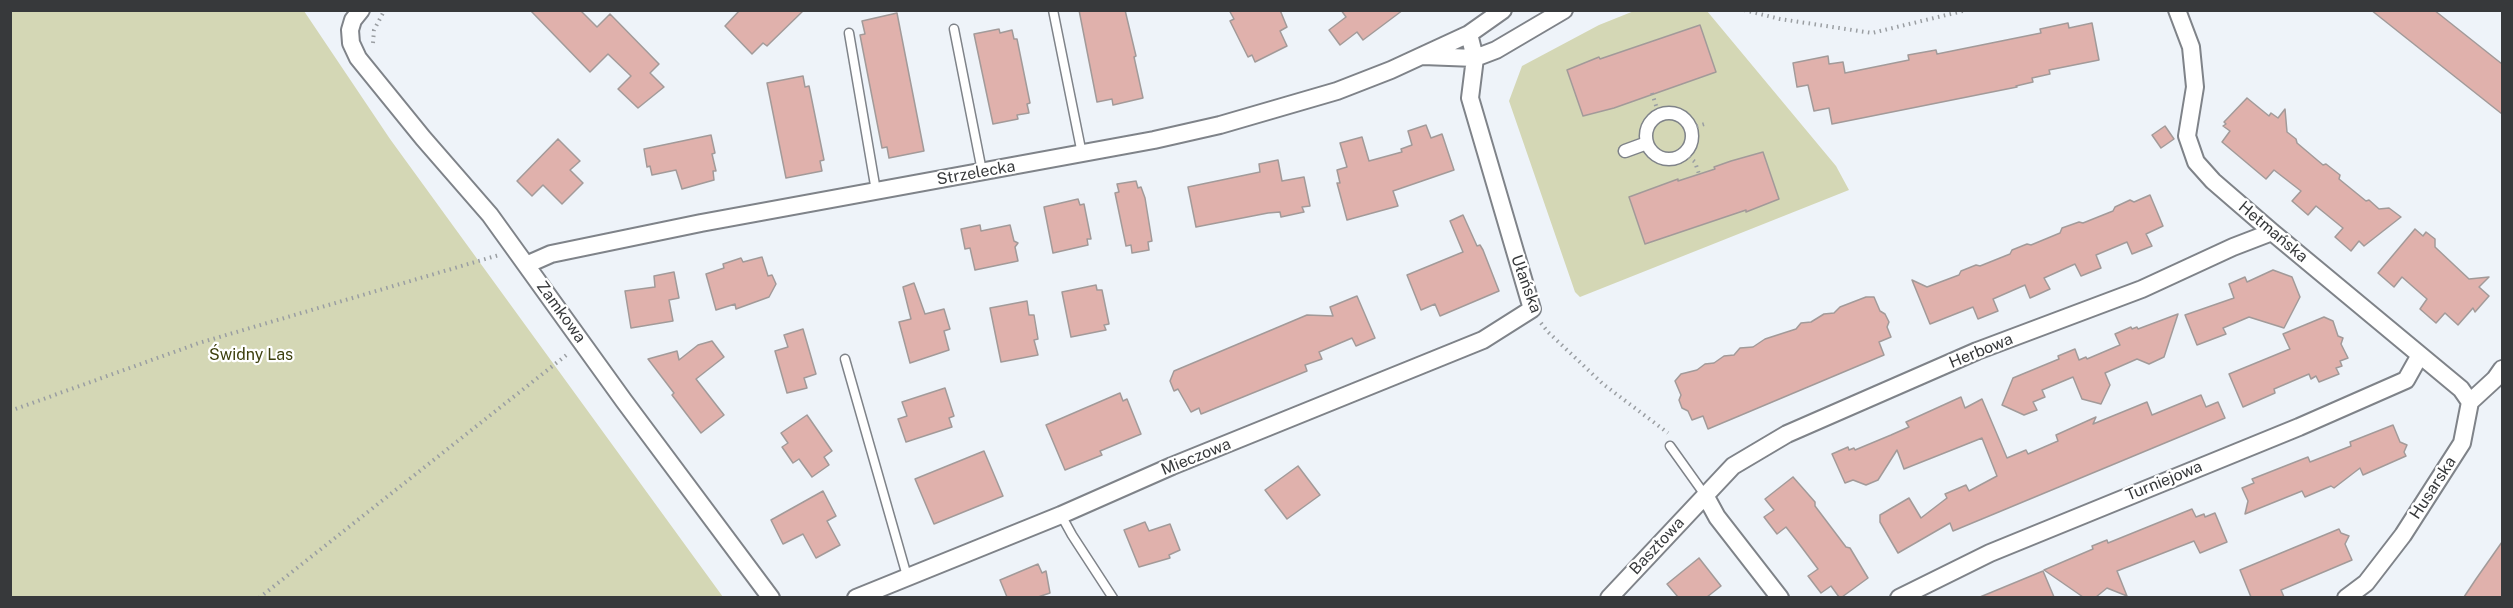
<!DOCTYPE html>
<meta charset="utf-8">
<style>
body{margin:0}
#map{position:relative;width:2513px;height:608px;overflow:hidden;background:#eef3f9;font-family:"Public Sans",sans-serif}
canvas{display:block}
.frame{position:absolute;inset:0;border:12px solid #37393b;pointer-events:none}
</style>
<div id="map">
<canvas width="2513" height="608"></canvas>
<div class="frame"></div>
</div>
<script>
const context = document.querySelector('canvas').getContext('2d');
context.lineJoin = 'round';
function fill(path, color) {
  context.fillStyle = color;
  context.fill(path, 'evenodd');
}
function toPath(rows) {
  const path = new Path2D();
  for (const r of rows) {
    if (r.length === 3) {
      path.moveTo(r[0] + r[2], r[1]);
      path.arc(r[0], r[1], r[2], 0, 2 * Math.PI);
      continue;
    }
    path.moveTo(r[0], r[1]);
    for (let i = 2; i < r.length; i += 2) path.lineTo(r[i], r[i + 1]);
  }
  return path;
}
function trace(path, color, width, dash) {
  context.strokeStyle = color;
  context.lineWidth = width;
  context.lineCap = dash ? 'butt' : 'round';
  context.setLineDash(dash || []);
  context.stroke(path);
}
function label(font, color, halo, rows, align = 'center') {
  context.font = font + ' "Public Sans",sans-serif';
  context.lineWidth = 4.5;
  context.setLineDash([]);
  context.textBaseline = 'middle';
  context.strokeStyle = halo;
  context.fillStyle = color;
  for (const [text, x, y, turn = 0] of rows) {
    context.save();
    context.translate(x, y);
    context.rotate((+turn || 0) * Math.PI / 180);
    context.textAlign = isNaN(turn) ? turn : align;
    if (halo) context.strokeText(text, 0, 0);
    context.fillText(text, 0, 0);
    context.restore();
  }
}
fill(toPath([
 [10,11,304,11,390,139,723,597,11,597],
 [1634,11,1707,11,1836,166,1849,190,1580,297,1575,292,1509,101,1522,66,1599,25]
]), '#d4d7b5');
const building = toPath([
 [530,10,580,10,597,27,610,14,659,64,650,73,664,87,638,108,618,89,631,76,608,54,590,72,530,10],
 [740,10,804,10,767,46,763,43,752,54,725,26,740,10],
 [1079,10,1125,10,1136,56,1134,57,1143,98,1113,105,1112,99,1097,102,1079,10],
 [1229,10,1280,10,1287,27,1280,31,1287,46,1255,62,1252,55,1248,57,1230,21,1234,19,1229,10],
 [1341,10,1403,10,1363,40,1357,32,1340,45,1329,30,1346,17,1341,10],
 [2371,10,2434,10,2502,64,2502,114,2371,10],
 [897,13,924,151,889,158,887,147,882,148,860,35,865,34,862,21,897,13],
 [2068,23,2069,28,2092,23,2099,60,2049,70,2050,74,2032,78,2033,82,2016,86,2017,87,1832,124,1829,108,1814,111,1808,85,1797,87,1793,63,1828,56,1829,64,1843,62,1845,73,1909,60,1908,55,1936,50,1937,54,2041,33,2040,29,2068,23],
 [1700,25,1716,72,1614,108,1583,116,1567,70,1599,57,1600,59,1700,25],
 [999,29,1000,33,1012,30,1014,39,1017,39,1030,103,1027,104,1029,113,1017,115,1018,119,993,124,974,34,999,29],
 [803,76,805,87,809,86,824,160,820,161,822,171,786,178,767,83,803,76],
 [2247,98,2269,116,2271,113,2278,118,2285,109,2287,132,2296,139,2297,143,2323,165,2326,164,2340,175,2339,179,2366,201,2369,200,2379,209,2389,208,2401,217,2364,246,2359,241,2351,251,2335,237,2343,228,2316,206,2308,215,2292,201,2301,191,2274,170,2266,179,2222,142,2230,131,2223,126,2226,124,2224,122,2247,98],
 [1426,125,1431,138,1442,134,1454,170,1393,191,1398,206,1347,220,1337,183,1340,183,1337,170,1347,167,1340,143,1362,137,1369,161,1402,152,1401,149,1412,145,1408,131,1426,125],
 [2165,126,2174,139,2161,148,2152,135,2165,126],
 [711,135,715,153,712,154,716,171,713,171,714,180,682,189,676,170,652,175,650,166,647,167,644,149,711,135],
 [558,139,580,161,570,170,583,183,562,204,543,185,532,196,517,181,558,139],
 [1763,152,1779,199,1746,212,1746,210,1645,244,1629,197,1678,179,1678,181,1715,169,1714,167,1731,161,1763,152],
 [1278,160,1282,181,1304,177,1310,206,1302,207,1304,212,1281,217,1280,212,1268,213,1196,227,1188,187,1260,172,1259,164,1278,160],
 [1136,181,1138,188,1141,187,1145,198,1152,241,1148,242,1149,250,1132,253,1131,245,1126,246,1115,193,1119,192,1117,184,1136,181],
 [2150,195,2163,226,2146,234,2152,246,2132,254,2127,242,2096,255,2101,268,2081,276,2075,264,2044,278,2050,289,2039,294,2030,298,2025,285,1993,299,1998,311,1978,319,1973,307,1930,324,1912,280,1927,287,1959,275,1961,271,1976,265,1980,266,2010,254,2012,250,2027,244,2031,245,2060,233,2062,228,2079,222,2083,223,2113,211,2115,207,2130,200,2134,202,2150,195],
 [1078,199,1080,205,1084,204,1091,239,1087,239,1088,245,1053,253,1044,207,1078,199],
 [1463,215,1477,246,1480,245,1483,250,1499,291,1440,316,1435,304,1421,310,1407,275,1463,252,1450,221,1463,215],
 [980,225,981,231,1010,225,1014,241,1018,243,1015,247,1018,261,975,270,970,248,965,249,961,229,980,225],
 [2415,229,2423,236,2426,232,2435,239,2435,247,2469,279,2489,277,2479,287,2489,296,2475,312,2473,308,2458,325,2445,313,2436,323,2420,309,2427,299,2402,277,2394,287,2378,273,2415,229],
 [762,257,768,276,772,275,776,284,769,297,736,309,735,304,716,310,706,274,724,268,723,264,741,258,743,262,762,257],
 [2273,270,2292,277,2300,297,2284,328,2249,317,2223,328,2226,334,2197,345,2185,315,2234,298,2229,284,2245,277,2247,282,2273,270],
 [674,272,679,298,669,300,673,321,631,328,625,291,655,287,654,276,674,272],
 [914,283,925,314,944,309,950,329,944,331,949,350,910,363,899,322,911,319,903,287,914,283],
 [1096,285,1097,290,1102,290,1109,324,1104,325,1106,330,1071,337,1062,292,1096,285],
 [1357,296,1375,338,1356,346,1352,338,1319,352,1322,359,1305,365,1307,371,1201,414,1199,408,1191,412,1178,389,1174,391,1170,381,1174,371,1307,315,1333,316,1330,307,1357,296],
 [1866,297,1874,297,1880,311,1885,314,1889,322,1887,327,1891,337,1879,342,1884,355,1708,429,1703,416,1692,420,1688,411,1682,408,1679,400,1681,395,1675,381,1681,374,1697,370,1705,364,1714,363,1724,356,1734,355,1740,348,1753,347,1765,339,1796,329,1801,323,1811,322,1824,314,1834,313,1840,307,1866,297],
 [1027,301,1029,315,1034,315,1038,339,1034,340,1038,355,1001,362,990,308,1027,301],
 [2178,314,2164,357,2149,364,2137,359,2105,373,2110,385,2101,404,2082,399,2073,377,2042,390,2045,397,2033,402,2037,410,2024,415,2002,405,2013,378,2059,359,2058,356,2075,349,2079,360,2086,357,2087,359,2120,345,2115,334,2131,327,2132,329,2137,327,2138,329,2178,314],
 [2324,317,2333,321,2338,336,2343,338,2341,344,2348,358,2340,361,2342,366,2336,368,2339,374,2319,382,2316,376,2311,379,2309,374,2274,389,2275,393,2243,407,2229,374,2290,349,2283,334,2324,317],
 [803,329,816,374,804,378,807,388,787,393,775,351,788,347,784,335,803,329],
 [712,341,724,357,696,379,724,415,701,433,672,395,674,393,648,359,677,351,679,360,698,345,712,341],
 [945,388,954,416,949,418,952,427,906,442,898,419,907,416,902,402,945,388],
 [1120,393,1123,401,1127,399,1141,434,1100,451,1102,455,1065,470,1046,425,1120,393],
 [2201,395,2206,407,2218,402,2225,418,1953,531,1950,523,1898,553,1880,522,1880,515,1909,498,1921,518,1947,498,1945,494,1966,485,1969,491,1997,476,1982,438,1904,469,1897,450,1878,480,1866,485,1853,480,1845,483,1832,454,1848,447,1849,450,1854,448,1855,450,1891,435,1909,427,1906,422,1961,397,1965,408,1982,399,2007,458,2026,450,2028,454,2058,441,2056,435,2096,417,2093,424,2147,402,2152,415,2201,395],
 [807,415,832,451,824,457,829,465,812,477,799,459,793,463,782,447,788,443,781,433,807,415],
 [2393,425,2400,442,2407,445,2404,452,2406,456,2363,475,2360,468,2334,488,2331,486,2305,497,2302,491,2245,514,2248,501,2242,488,2254,483,2252,479,2308,457,2310,462,2351,446,2350,442,2393,425],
 [984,451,1003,496,934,524,915,479,984,451],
 [1298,466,1320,495,1287,519,1265,490,1298,466],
 [1793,477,1815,502,1815,506,1846,547,1850,548,1868,578,1842,597,1839,597,1831,586,1821,593,1808,576,1818,569,1800,545,1786,527,1777,534,1764,517,1774,510,1765,499,1793,477],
 [823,491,836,516,827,521,840,545,816,558,803,534,783,544,771,520,823,491],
 [2192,509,2196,517,2204,514,2205,517,2215,513,2227,542,2200,553,2194,541,2117,571,2127,596,2107,588,2096,597,2083,597,2044,570,2093,549,2092,546,2107,540,2108,543,2192,509],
 [1145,522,1149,531,1170,524,1180,550,1169,555,1170,558,1139,567,1124,530,1145,522],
 [2339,529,2341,533,2349,536,2345,544,2352,560,2281,590,2284,597,2251,597,2240,570,2339,529],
 [2502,542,2502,597,2464,597,2476,579,2502,542],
 [1699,558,1721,586,1707,597,1678,597,1667,584,1699,558],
 [1038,564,1042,573,1046,571,1050,593,1038,597,1007,597,1000,580,1038,564],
 [2043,571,2054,597,1980,597,2043,571]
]);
fill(building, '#e0b1ac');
trace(building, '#a29a99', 1.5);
const service = toPath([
 [1053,10,1082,154],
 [954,29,982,171],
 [849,33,876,191],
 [845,359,907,576],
 [1670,446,1705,495],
 [1061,515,1072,535,1113,598]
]);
const pedestrian = toPath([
 [1669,136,23],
 [1625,151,1647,143]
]);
const minor = toPath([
 [361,10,353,20,350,30,351,43,358,58,423,138,490,215,624,401,771,598],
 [2177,10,2191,47,2195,87,2187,136,2196,162,2213,181,2272,232,2461,389,2470,402],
 [1423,56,1475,58,1496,50,1564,10],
 [526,265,551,254,701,223,1154,140,1220,125,1337,91,1391,70,1469,34,1503,10],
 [1705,495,1717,517,1780,598],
 [856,598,1061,515,1172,466,1483,340,1532,309,1470,98,1475,58,1469,34],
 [1609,598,1733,466,1787,434,1977,351,2142,289,2233,247,2272,232],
 [1899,598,1990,553,2299,427,2406,380,2420,355],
 [2346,598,2366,583,2403,535,2462,443,2470,402,2495,379,2502,369]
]);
trace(service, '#7f8389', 11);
trace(pedestrian, '#7f8389', 15);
trace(minor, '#7f8389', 20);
trace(toPath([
 [1744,10,1780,19,1872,33,1967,10],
 [373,43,374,30,383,13,381,10],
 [1652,93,1659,115],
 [1691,128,1708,123],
 [1684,153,1695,162,1699,174],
 [1541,323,1548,332,1603,384,1668,433],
 [10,411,199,343,499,255],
 [259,598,569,353]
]), '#9a9ea2', 4, [1.5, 4.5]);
trace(service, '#fff', 8);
trace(pedestrian, '#fff', 12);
trace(minor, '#fff', 16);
label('16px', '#37393b', '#fff', [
 ["Strzelecka",976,173,-10],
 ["Hetmańska",2273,232,40],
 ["Ułańska",1526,284,70],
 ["Zamkowa",561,312,54],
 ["Herbowa",1981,351,-22],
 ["Mieczowa",1196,457,-22],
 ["Turniejowa",2164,481,-22],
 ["Husarska",2433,488,-57],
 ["Basztowa",1657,546,-47]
]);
label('16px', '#3d3f0e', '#fff', [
 ["Świdny Las",251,355]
]);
</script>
